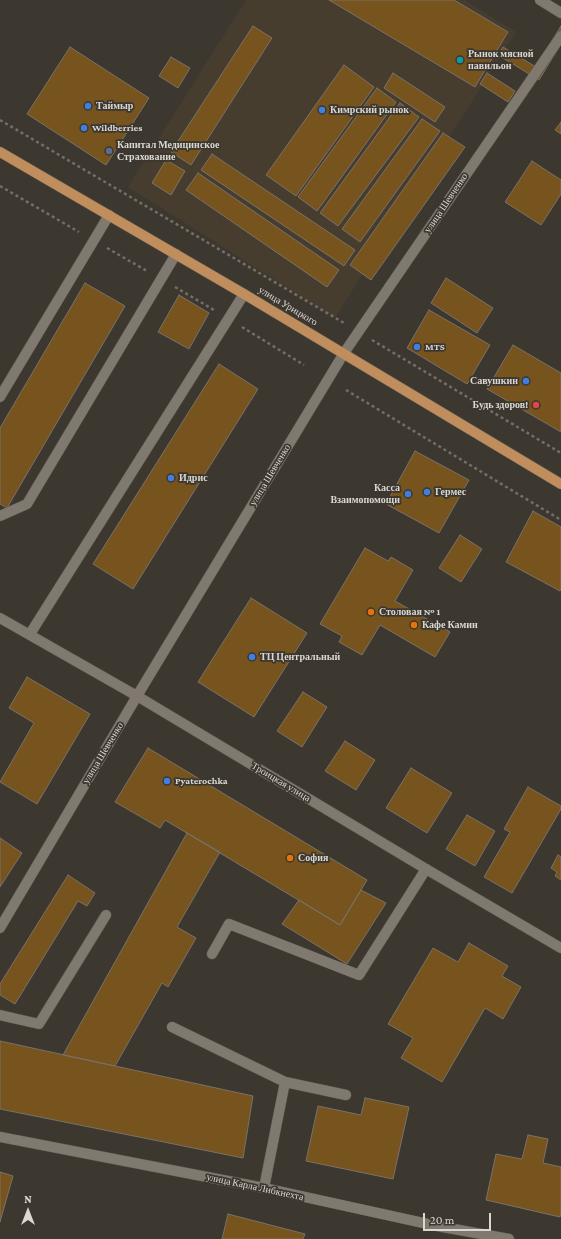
<!DOCTYPE html>
<meta charset="utf-8">
<style>
body{margin:0}
#map{position:relative;width:561px;height:1239px;overflow:hidden;background:#3c372f;font-family:"Crimson Pro",serif}
canvas{display:block}
.north{position:absolute;left:8px;top:1191px;width:40px;height:40px;-webkit-text-stroke:3px #3c372f;paint-order:stroke;rotate:0deg;font-size:11px;font-weight:700;line-height:16px;text-align:center;color:#dbd8d3}
.north::after{content:'';display:block;margin:auto;width:14px;height:18px;background:#dbd8d3;clip-path:polygon(50% 0,100% 100%,50% 72%,0 100%)}
.scale{position:absolute;left:423px;top:1213px;width:68px;height:18px;box-sizing:border-box;border:2px solid #dbd8d3;border-top:0;padding-left:5px;font-size:12px;line-height:14px;white-space:nowrap;color:#dbd8d3;-webkit-text-stroke:3px #3c372f;paint-order:stroke}
</style>
<div id="map">
<canvas width="561" height="1239"></canvas>
<div class="north">N</div>
<div class="scale">20 m</div>
</div>
<script>
const context = document.querySelector('canvas').getContext('2d');
context.lineJoin = 'round';
function fill(path, color) {
  context.fillStyle = color;
  context.fill(path, 'evenodd');
}
function toPath(rows) {
  const path = new Path2D();
  for (const r of rows) {
    path.moveTo(r[0], r[1]);
    for (let i = 2; i < r.length; i += 2) path.lineTo(r[i], r[i + 1]);
  }
  return path;
}
function trace(path, color, width, dash) {
  context.strokeStyle = color;
  context.lineWidth = width;
  context.lineCap = dash ? 'butt' : 'round';
  context.setLineDash(dash || []);
  context.stroke(path);
}
function label(font, color, halo, rows, align = 'center') {
  context.font = font + ' "Crimson Pro",serif';
  context.lineWidth = 3.5;
  context.setLineDash([]);
  context.textBaseline = 'middle';
  context.strokeStyle = halo;
  context.fillStyle = color;
  for (const [text, x, y, turn = 0] of rows) {
    context.save();
    context.translate(x, y);
    context.rotate((+turn || 0) * Math.PI / 180);
    context.textAlign = isNaN(turn) ? turn : align;
    if (halo) context.strokeText(text, 0, 0);
    context.fillText(text, 0, 0);
    context.restore();
  }
}
fill(toPath([
 [246,0,465,0,516,32,335,318,128,187]
]), '#463d2f');
const building = toPath([
 [329,0,454,0,508,32,475,87,329,0],
 [253,26,272,38,191,165,171,152,253,26],
 [561,26,561,44,539,80,498,55,503,47,536,67,561,26],
 [70,47,149,98,106,165,27,114,70,47],
 [171,57,190,68,178,88,159,76,171,57],
 [344,65,374,87,296,196,266,175,344,65],
 [393,73,445,107,435,122,384,88,393,73],
 [487,73,515,91,508,102,480,84,487,73],
 [377,88,396,102,317,211,298,197,377,88],
 [400,103,419,117,338,226,320,213,400,103],
 [422,119,440,131,360,242,342,229,422,119],
 [561,122,561,134,555,130,561,122],
 [443,133,465,147,371,280,350,265,443,133],
 [212,154,355,250,344,266,201,170,212,154],
 [166,160,185,171,171,195,152,183,166,160],
 [532,161,561,180,561,194,541,225,505,202,532,161],
 [198,173,339,270,327,287,186,190,198,173],
 [446,278,493,308,477,333,431,303,446,278],
 [85,283,125,306,7,508,0,504,0,428,85,283],
 [179,295,209,313,189,349,158,332,179,295],
 [429,310,490,345,467,384,407,348,429,310],
 [513,345,561,373,561,432,487,389,513,345],
 [219,364,258,389,133,589,93,564,219,364],
 [415,451,469,480,439,533,386,504,415,451],
 [533,511,561,527,561,589,560,591,506,562,533,511],
 [460,535,482,549,461,582,439,568,460,535],
 [365,548,388,561,391,557,413,570,395,601,450,632,435,657,380,625,362,655,339,642,342,636,320,624,365,548],
 [251,598,307,633,254,717,198,682,251,598],
 [27,677,90,714,37,804,0,782,34,723,9,708,27,677],
 [303,692,327,707,302,747,277,731,303,692],
 [345,741,375,760,356,790,325,771,345,741],
 [148,748,367,880,340,925,165,820,160,828,115,802,148,748],
 [411,768,452,793,427,833,386,808,411,768],
 [528,787,561,806,561,809,512,893,484,877,510,832,504,829,528,787],
 [467,815,495,831,475,866,446,849,467,815],
 [187,833,220,852,177,927,196,938,168,987,162,983,115,1066,63,1055,187,833],
 [0,838,22,853,0,887,0,838],
 [558,855,561,857,561,880,555,876,557,872,551,868,558,855],
 [68,875,95,893,87,906,78,901,15,1004,0,995,0,984,68,875],
 [361,890,386,903,347,964,282,924,299,900,340,925,361,890],
 [469,943,508,966,502,976,521,987,503,1019,485,1008,442,1082,401,1058,413,1038,388,1024,433,948,458,962,469,943],
 [0,1041,253,1096,243,1158,0,1109,0,1041],
 [365,1098,409,1107,393,1179,306,1161,318,1106,361,1115,365,1098],
 [528,1135,548,1139,543,1163,561,1167,561,1211,560,1217,486,1200,496,1154,522,1159,528,1135],
 [0,1172,13,1176,0,1222,0,1172],
 [228,1214,305,1234,303,1239,222,1239,228,1214]
]);
fill(building, '#77531e');
trace(building, '#79726a', 1);
const lane = toPath([
 [0,397,109,215],
 [0,516,27,504,176,254],
 [30,634,244,294],
 [212,954,229,924,359,975,426,869],
 [0,1015,39,1024,106,915],
 [172,1027,285,1082,264,1188],
 [285,1082,346,1095]
]);
const street = toPath([
 [540,0,561,13],
 [0,618,137,696,426,869,561,948],
 [0,928,137,696,344,353,561,36],
 [0,1137,264,1188,437,1226,509,1239]
]);
const primary = toPath([
 [0,152,244,294,561,484]
]);
trace(lane, '#5a564f', 11);
trace(street, '#5a564f', 11);
trace(primary, '#5a564f', 11);
trace(toPath([
 [0,120,344,323],
 [0,186,79,232],
 [107,248,147,271],
 [175,287,214,310],
 [242,327,304,365],
 [372,340,561,453],
 [346,390,561,520]
]), '#736f68', 2.5, [3, 3]);
trace(lane, '#807970', 10);
trace(street, '#807970', 10);
trace(primary, '#c08d5d', 10);
for (const [x, y, r, color] of [
 [460,60,4,"#0f9aa8"],
 [88,106,4,"#3f7fe0"],
 [322,110,4,"#3f7fe0"],
 [84,128,4,"#3f7fe0"],
 [109,151,4,"#5c6f8a"],
 [417,347,4,"#3f7fe0"],
 [526,381,4,"#3f7fe0"],
 [536,405,4,"#e0444e"],
 [171,478,4,"#3f7fe0"],
 [427,492,4,"#3f7fe0"],
 [408,494,4,"#3f7fe0"],
 [371,612,4,"#e8710a"],
 [414,625,4,"#e8710a"],
 [252,657,4,"#3f7fe0"],
 [167,781,4,"#3f7fe0"],
 [290,858,4,"#e8710a"]
]) {
  const dot = new Path2D();
  dot.arc(x, y, r, 0, 2 * Math.PI);
  context.fillStyle = color;
  context.fill(dot);
  trace(dot, '#3c372f', 1.5);
}
label('bold 10px', '#dbd8d3', '#3c372f', [
 ["Рынок мясной",468,54],
 ["павильон",468,66],
 ["Таймыр",96,106],
 ["Кимрский рынок",330,110],
 ["Wildberries",92,128],
 ["Капитал Медицинское",117,145],
 ["Страхование",117,157],
 ["MTS",425,347],
 ["Савушкин",518,381,"right"],
 ["Будь здоров!",528,405,"right"],
 ["Идрис",179,478],
 ["Касса",400,488,"right"],
 ["Взаимопомощи",400,500,"right"],
 ["Гермес",435,492],
 ["Столовая № 1",379,612],
 ["Кафе Камин",422,625],
 ["ТЦ Центральный",260,657],
 ["Pyaterochka",175,781],
 ["София",298,858]
], 'left');
label('10px', '#dbd8d3', '#3c372f', [
 ["улица Шевченко",446,203,-56],
 ["улица Урицкого",288,306,31],
 ["улица Шевченко",270,475,-59],
 ["улица Шевченко",103,753,-59],
 ["Троицкая улица",281,782,31],
 ["улица Карла Либкнехта",255,1187,12]
]);
</script>
